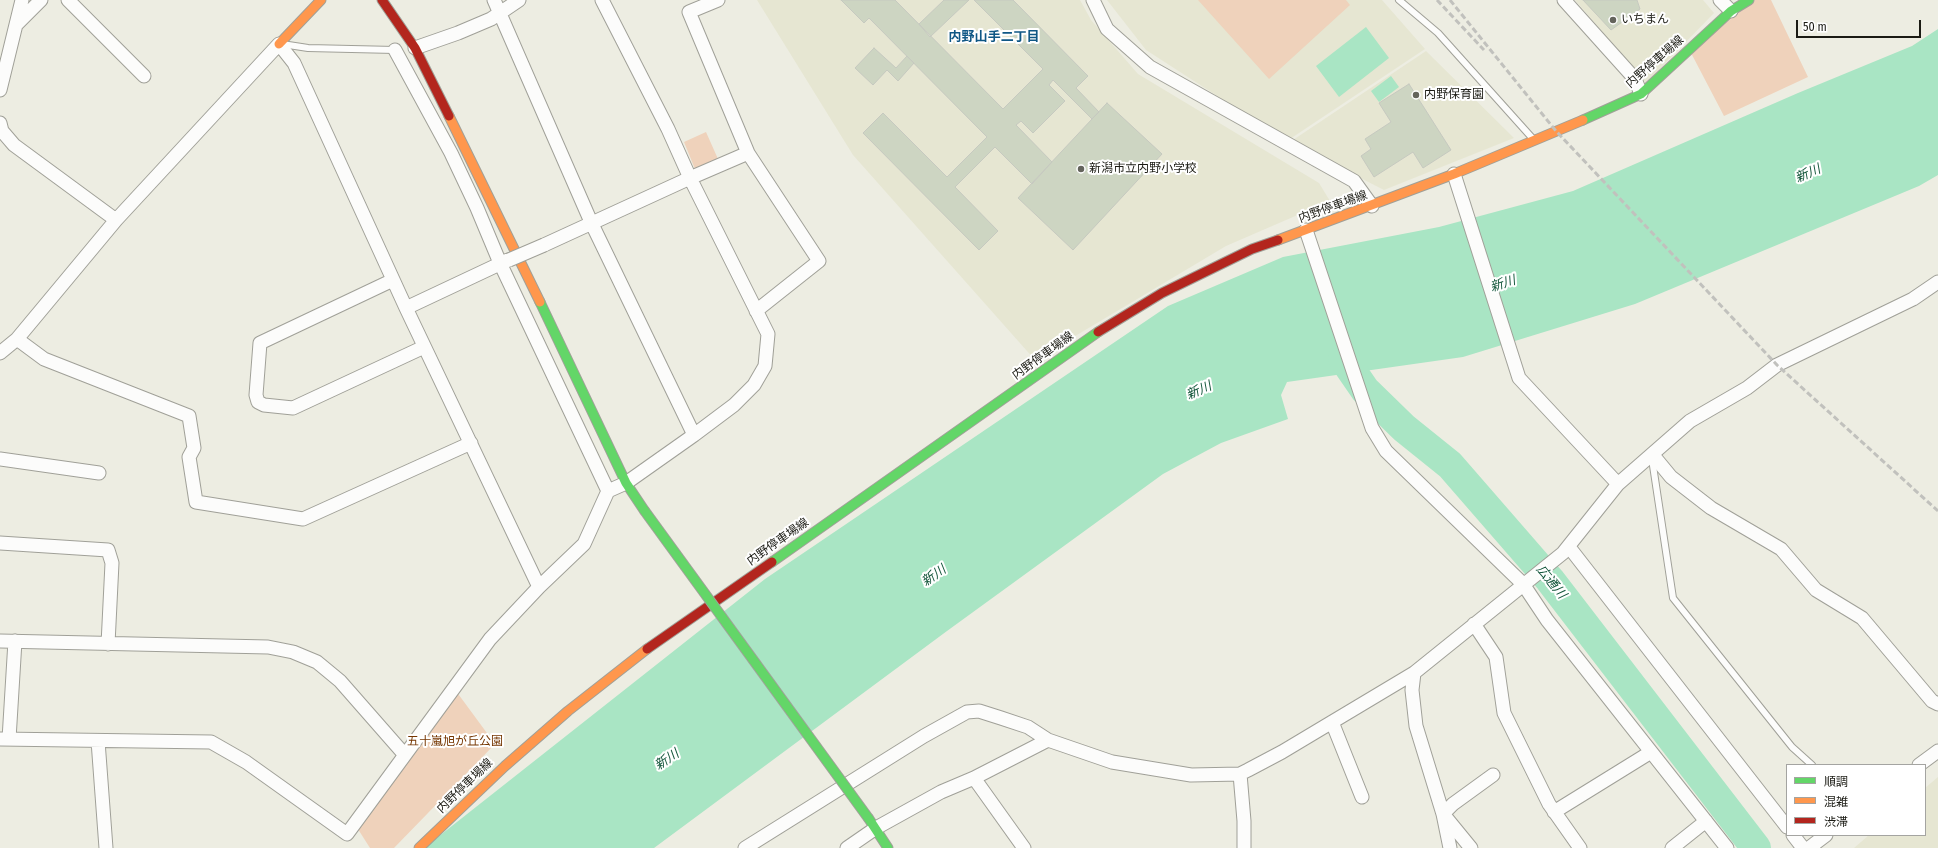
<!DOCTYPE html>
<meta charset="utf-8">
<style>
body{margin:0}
#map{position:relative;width:1938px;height:848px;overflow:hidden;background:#edede2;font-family:"Fira Sans Condensed","Noto Sans JP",sans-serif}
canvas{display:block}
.legend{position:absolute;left:1786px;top:764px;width:140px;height:72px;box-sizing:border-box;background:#fff;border:1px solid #a4a4a1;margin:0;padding:5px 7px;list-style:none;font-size:12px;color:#1b1b14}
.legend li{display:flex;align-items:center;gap:8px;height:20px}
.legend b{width:20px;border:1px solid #a4a4a1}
.scale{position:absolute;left:1796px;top:20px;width:125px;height:18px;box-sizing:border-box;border:2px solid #1b1b14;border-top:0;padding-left:5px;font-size:12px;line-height:14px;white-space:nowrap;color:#1b1b14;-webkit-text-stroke:3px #fff;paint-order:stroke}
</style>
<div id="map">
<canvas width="1938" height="848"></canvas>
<ul class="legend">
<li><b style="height:5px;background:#63d668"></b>順調</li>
<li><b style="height:5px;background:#ff974d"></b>混雑</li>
<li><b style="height:5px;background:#b3261e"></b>渋滞</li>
</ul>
<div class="scale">50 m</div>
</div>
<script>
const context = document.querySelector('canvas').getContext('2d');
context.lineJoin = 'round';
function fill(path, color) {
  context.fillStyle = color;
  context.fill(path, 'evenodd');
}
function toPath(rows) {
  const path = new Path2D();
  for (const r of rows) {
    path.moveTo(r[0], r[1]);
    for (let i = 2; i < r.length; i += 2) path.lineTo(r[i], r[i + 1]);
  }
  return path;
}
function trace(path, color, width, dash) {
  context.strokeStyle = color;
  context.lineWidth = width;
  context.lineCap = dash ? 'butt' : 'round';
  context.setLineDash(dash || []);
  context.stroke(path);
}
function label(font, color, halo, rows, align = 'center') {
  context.font = font + ' "Fira Sans Condensed","Noto Sans JP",sans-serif';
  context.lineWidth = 4;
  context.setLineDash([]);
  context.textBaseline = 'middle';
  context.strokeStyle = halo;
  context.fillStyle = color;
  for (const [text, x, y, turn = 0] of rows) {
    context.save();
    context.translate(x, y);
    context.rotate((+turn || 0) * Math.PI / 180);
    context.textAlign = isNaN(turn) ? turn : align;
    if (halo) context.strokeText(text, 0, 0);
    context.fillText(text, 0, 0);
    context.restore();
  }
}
fill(toPath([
 [757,0,1080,0,1091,20,1138,74,1319,183,1330,201,1226,246,1035,360,853,155],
 [1107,0,1382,0,1425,49,1287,141,1146,50],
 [1575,0,1703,0,1714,13,1646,83],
 [1426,51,1514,138,1384,190,1290,142],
 [1938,777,1938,848,1854,848,1869,835,1925,835,1925,788]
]), '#e6e6d2');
fill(toPath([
 [1198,0,1346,0,1350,5,1269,79],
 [1755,0,1771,0,1808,77,1724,116,1690,51],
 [706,132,718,159,695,169,684,142],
 [456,691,495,744,394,848,370,848,356,826]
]), '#efd2bb');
fill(toPath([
 [1366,27,1389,58,1339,97,1316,66],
 [1938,29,1938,175,1919,186,1635,304,1463,357,1287,382,1281,395,1288,419,1221,443,1163,474,947,631,654,848,424,848,765,579,1168,306,1283,257,1439,227,1573,191,1798,93,1912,46],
 [1391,76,1399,87,1379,102,1371,91]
]), '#a9e5c4');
trace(toPath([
 [1343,358,1365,390,1404,428,1450,465,1550,580,1756,848]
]), '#a9e5c4', 30);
const building = toPath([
 [841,0,895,0,1003,109,1043,69,974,0,1013,0,1088,76,1076,88,1099,112,1092,119,1053,80,1049,85,1065,101,1033,133,1021,121,1016,125,1052,162,1032,184,995,147,955,187,998,231,979,250,863,133,883,113,947,177,987,137,869,18,864,23,841,0],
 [944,0,969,0,930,37,919,24,944,0],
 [1583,0,1637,0,1640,9,1611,30,1583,0],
 [874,48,896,68,907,56,914,63,898,81,887,70,873,85,855,68,874,48],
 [1409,84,1451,150,1423,168,1413,152,1374,177,1361,156,1371,149,1365,139,1391,122,1379,103,1409,84],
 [1107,103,1162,154,1073,250,1018,198,1107,103]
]);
fill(building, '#cdd5c2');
trace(building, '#c6c9c0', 1);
const lane = toPath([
 [1399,0,1438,33,1534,140],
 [282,44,308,48,395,50],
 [1652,459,1673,598,1792,747,1812,765]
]);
const street = toPath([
 [68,0,144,76],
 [494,0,591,222,694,435],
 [718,0,689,12,748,153],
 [1093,0,1107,29,1150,67,1354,181,1372,206],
 [1564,0,1635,79,1641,94],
 [1720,0,1731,11],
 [17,24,41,0],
 [415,48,458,33,491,19,519,0],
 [395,50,451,153,477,208,500,263,608,491],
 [0,90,22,0],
 [0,123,2,131,14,145,116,220],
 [1454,174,1519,378,1618,484],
 [1306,230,1372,428,1386,451,1523,584,1547,620,1727,848],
 [544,245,690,178,748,153,819,261,756,311],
 [393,280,260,343,256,395,258,402,264,405,293,408,424,347],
 [406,308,508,260],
 [17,339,44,359,189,416,194,448,189,457,196,502,303,519,471,443],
 [0,353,17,339,116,220,279,44,294,63,406,308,539,587],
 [1652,454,1671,477,1711,508,1781,549,1816,590,1862,618,1932,701,1938,704],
 [0,459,99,473],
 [0,543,108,550,112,563,108,644],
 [1569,547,1787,827],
 [1474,624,1496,657,1504,713,1549,804,1580,848],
 [0,641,268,647,293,652,317,662,340,681,404,754],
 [1414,673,1412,690,1416,726,1443,814,1450,848],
 [1332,722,1362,797],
 [0,739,211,742,246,762,347,834,490,639,539,587,584,544,608,491,626,483,694,435,734,405,754,385,765,366,768,334,690,178,668,129,602,0],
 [9,739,15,641],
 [98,741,106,848],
 [1919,765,1938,751],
 [1240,774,1244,821,1244,848],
 [974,778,1024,848],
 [1554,812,1651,752],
 [1443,814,1453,804,1493,775],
 [1444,815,1471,848],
 [1793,835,1803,848],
 [745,848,924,736,967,712,979,711,1001,718,1028,727,1048,740,1112,762,1191,775,1240,774,1248,770,1282,752,1414,673,1563,553,1618,484,1690,421,1747,388,1777,365,1913,299,1938,282],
 [847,848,876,828,941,792,974,778,1048,740],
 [1672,848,1706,821],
 [1809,848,1826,835]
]);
const fast = toPath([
 [1583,120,1641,94,1731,11,1749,0],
 [540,302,626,483,644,510],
 [772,562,1098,332],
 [869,819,888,848]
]);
const slow = toPath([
 [279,44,321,0],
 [449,116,540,302],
 [1278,240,1454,174,1583,120],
 [419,848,505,766,568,711,647,649]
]);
const jam = toPath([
 [382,0,415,48,449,116],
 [1098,332,1162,293,1252,249,1278,240],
 [647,649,772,562]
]);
trace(lane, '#a0a098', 8);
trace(street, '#a0a098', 15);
trace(fast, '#a0a098', 11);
trace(slow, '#a0a098', 11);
trace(jam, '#a0a098', 11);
trace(lane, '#fcfcfb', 6);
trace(street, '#fcfcfb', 13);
trace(fast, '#63d668', 9);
trace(slow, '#ff974d', 9);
trace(jam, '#b3261e', 9);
trace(toPath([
 [1437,0,1484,50],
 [1450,0,1556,131,1777,365,1938,511]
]), '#c1c1bd', 3, [6, 3]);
const streetBridge = toPath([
 [509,260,544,245]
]);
const fastBridge = toPath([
 [644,510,869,819]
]);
trace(streetBridge, '#a0a098', 15, []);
trace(fastBridge, '#a0a098', 11, []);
trace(streetBridge, '#fcfcfb', 13);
trace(fastBridge, '#63d668', 9);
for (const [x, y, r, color] of [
 [1613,20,4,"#64645c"],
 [1416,95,4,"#64645c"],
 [1081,169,4,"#64645c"]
]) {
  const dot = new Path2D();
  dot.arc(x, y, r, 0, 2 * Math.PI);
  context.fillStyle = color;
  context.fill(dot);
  trace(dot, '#fff', 1.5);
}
label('12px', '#1b1b14', '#fff', [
 ["いちまん",1621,20],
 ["内野保育園",1424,95],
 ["新潟市立内野小学校",1089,169]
], 'left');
label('12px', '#1b1b14', '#fff', [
 ["内野停車場線",1655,62,-41],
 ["内野停車場線",1333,207,-20],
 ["内野停車場線",1043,356,-36],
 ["内野停車場線",778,542,-35],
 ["内野停車場線",465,786,-44]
]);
label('12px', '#753600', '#fff', [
 ["五十嵐旭が丘公園",455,742]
]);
label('bold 13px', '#0f5785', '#fff', [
 ["内野山手二丁目",994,37]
]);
label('italic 13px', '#15573c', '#fff', [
 ["新川",1808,174,-24],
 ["新川",1503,284,-18],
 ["新川",1199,391,-24],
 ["新川",934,576,-36],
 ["広通川",1551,582,51],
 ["新川",667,760,-34]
]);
</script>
